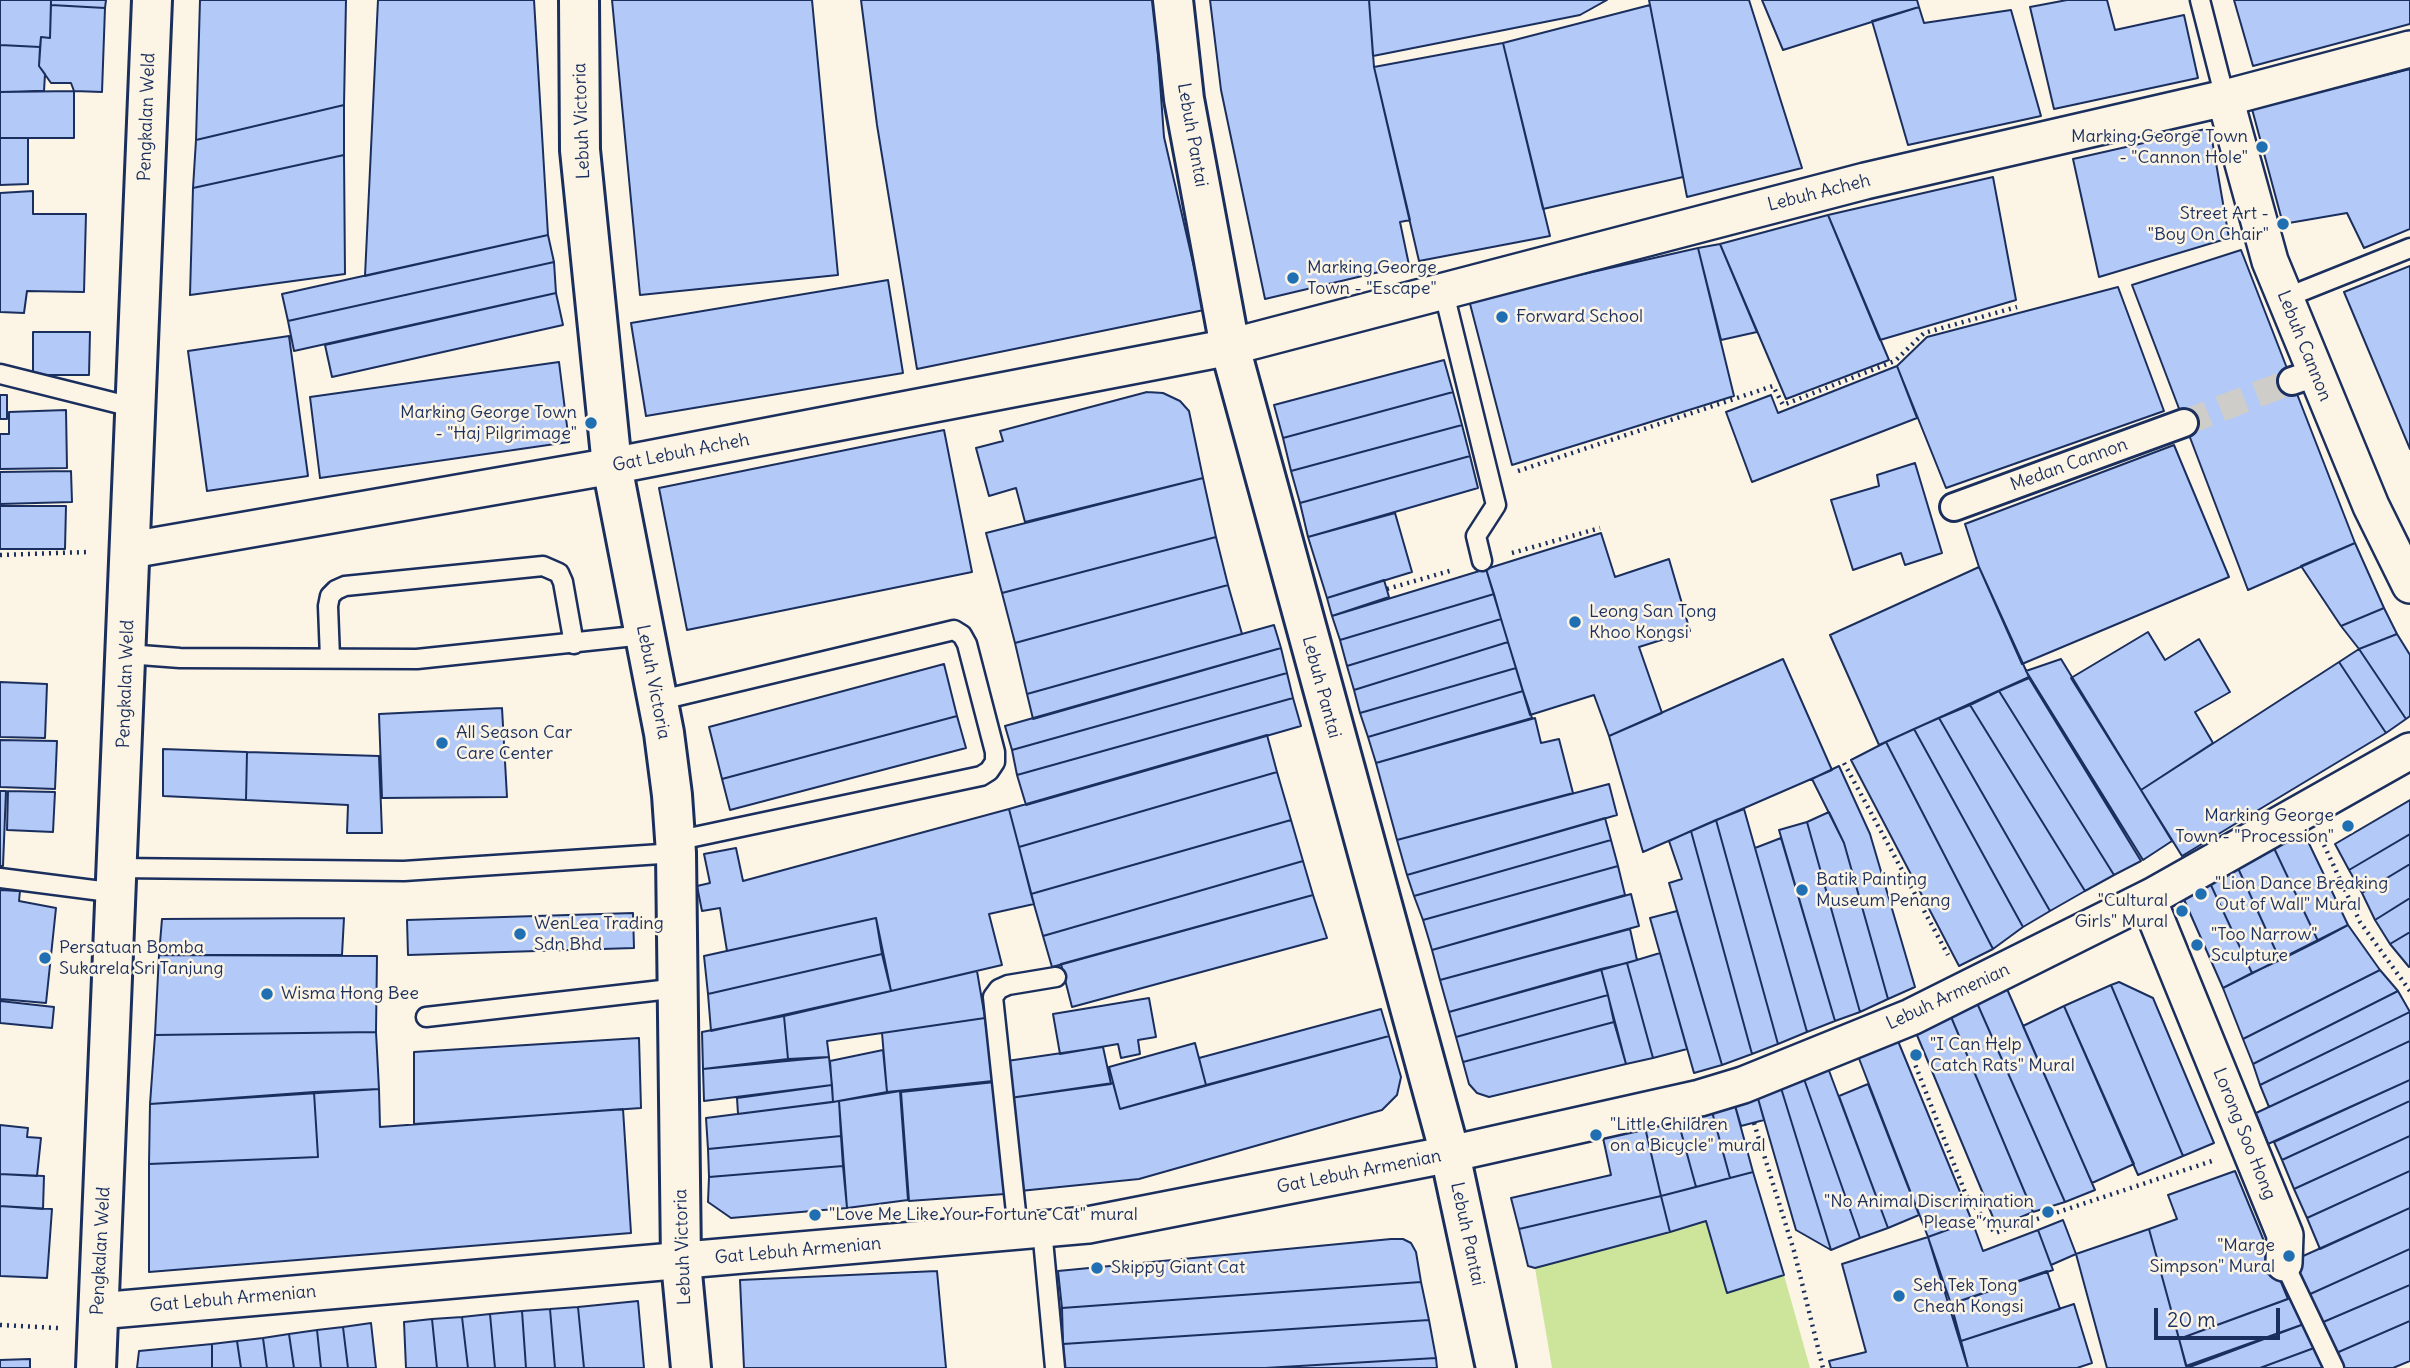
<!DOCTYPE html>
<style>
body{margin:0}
#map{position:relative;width:2410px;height:1368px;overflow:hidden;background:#fcf5e5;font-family:Delius,sans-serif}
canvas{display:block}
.scale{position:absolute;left:2154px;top:1308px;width:126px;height:32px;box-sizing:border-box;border:4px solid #1b2f5e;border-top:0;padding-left:9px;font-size:21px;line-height:24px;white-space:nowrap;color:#1b2f5e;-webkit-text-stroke:5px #fcf5e5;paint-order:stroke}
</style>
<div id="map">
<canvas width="2410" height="1368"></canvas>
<div class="scale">20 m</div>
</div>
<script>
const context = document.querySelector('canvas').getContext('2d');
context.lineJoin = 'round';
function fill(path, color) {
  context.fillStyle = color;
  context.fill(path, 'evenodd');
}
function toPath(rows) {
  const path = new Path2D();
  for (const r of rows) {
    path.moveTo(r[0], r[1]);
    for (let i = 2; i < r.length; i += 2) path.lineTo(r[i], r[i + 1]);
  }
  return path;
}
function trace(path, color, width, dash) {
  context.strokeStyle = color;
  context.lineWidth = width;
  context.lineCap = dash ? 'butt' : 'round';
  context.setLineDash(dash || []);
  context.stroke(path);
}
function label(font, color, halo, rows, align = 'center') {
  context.font = font + ' Delius,sans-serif';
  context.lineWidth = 5;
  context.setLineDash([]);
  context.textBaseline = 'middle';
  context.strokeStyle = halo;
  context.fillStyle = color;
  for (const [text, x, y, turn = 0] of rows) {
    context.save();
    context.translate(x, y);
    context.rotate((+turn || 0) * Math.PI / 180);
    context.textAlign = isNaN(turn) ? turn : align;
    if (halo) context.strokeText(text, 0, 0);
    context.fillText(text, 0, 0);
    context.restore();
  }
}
fill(toPath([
 [1706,1221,1727,1292,1784,1275,1810,1368,1552,1368,1535,1268]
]), '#cde59a');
const building = toPath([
 [0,0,51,0,50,38,41,37,40,47,0,45,0,0],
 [51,0,106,0,105,8,51,5,51,0],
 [200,0,346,0,344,105,196,140,200,0],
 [378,0,534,0,548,235,365,276,378,0],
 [612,0,812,0,838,275,640,295,612,0],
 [861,0,1154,0,1164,137,1204,310,917,369,877,125,861,0],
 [1210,0,1369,0,1374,67,1410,220,1400,222,1409,265,1265,299,1221,90,1210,0],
 [1369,0,1607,0,1580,15,1373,56,1369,0],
 [1649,0,1749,0,1802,168,1687,197,1649,0],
 [1762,0,1917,0,1919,7,1783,50,1762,0],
 [2067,0,2107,0,2115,30,2184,15,2198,78,2054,109,2030,7,2067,0],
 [2234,0,2410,0,2410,24,2253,66,2234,0],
 [51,5,105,8,102,92,74,91,71,83,51,83,39,66,41,37,50,38,51,5],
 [1650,5,1683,177,1543,209,1503,43,1650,5],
 [1919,7,1924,23,2011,10,2041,116,1908,145,1872,21,1919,7],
 [1503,43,1550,236,1419,261,1374,67,1503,43],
 [0,45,40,47,39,66,45,74,44,91,0,92,0,45],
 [2410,69,2410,229,2364,248,2347,213,2283,224,2252,109,2410,69],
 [74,91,74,138,0,138,0,92,74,91],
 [344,105,344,155,193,188,196,140,344,105],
 [2210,128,2229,238,2099,277,2073,159,2210,128],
 [0,138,28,138,28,184,0,185,0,138],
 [344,155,345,274,190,295,193,188,344,155],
 [1993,177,2016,300,1880,340,1828,215,1993,177],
 [33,191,33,214,86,214,84,292,27,291,24,313,0,312,0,193,33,191],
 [1828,215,1889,360,1786,399,1720,244,1828,215],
 [548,235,554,262,288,321,282,294,548,235],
 [1720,244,1757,332,1721,340,1698,248,1720,244],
 [1698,248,1734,396,1512,465,1469,300,1698,248],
 [2241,250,2355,543,2248,590,2132,285,2241,250],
 [554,262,556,293,294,351,288,321,554,262],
 [2410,266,2410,449,2344,292,2410,266],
 [888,280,903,373,646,416,631,323,888,280],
 [2118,287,2164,411,1946,488,1897,366,1927,337,2118,287],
 [556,293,563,325,332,377,325,345,556,293],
 [33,332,90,332,89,375,33,375,33,332],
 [289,336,308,476,207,491,188,351,289,336],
 [1444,360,1453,392,1283,438,1274,405,1444,360],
 [559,362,569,442,320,478,310,397,559,362],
 [1897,366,1917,418,1752,482,1726,412,1771,395,1778,413,1897,366],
 [1147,392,1163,393,1180,401,1189,411,1203,478,1025,522,1016,488,989,496,976,448,1003,441,1000,431,1147,392],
 [1453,392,1462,425,1291,471,1283,438,1453,392],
 [0,395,7,395,7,419,0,419,0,395],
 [66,410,67,468,0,469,0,434,9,434,9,412,66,410],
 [1462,425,1470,456,1300,503,1291,471,1462,425],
 [944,430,972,572,687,630,659,488,944,430],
 [2174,445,2229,577,2022,664,1979,567,1965,524,2174,445],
 [1470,456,1478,488,1308,537,1300,503,1470,456],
 [1915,463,1942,553,1905,565,1901,553,1853,570,1831,500,1879,486,1877,475,1915,463],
 [71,471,72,502,0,504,0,472,71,471],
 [1203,478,1216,537,1002,593,986,533,1203,478],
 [0,506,66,506,65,549,0,549,0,506],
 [1395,513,1412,572,1327,598,1308,537,1395,513],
 [1601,533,1615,577,1669,559,1690,631,1639,647,1662,713,1609,736,1594,695,1530,715,1486,569,1601,533],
 [1216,537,1228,585,1015,643,1002,593,1216,537],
 [2355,543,2384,608,2341,626,2301,566,2355,543],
 [1979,567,2029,677,1879,745,1830,635,1979,567],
 [1486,569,1494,594,1340,640,1332,616,1486,569],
 [1384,580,1389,597,1332,616,1327,598,1384,580],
 [1228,585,1242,634,1027,694,1015,643,1228,585],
 [1494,594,1501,619,1347,666,1340,640,1494,594],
 [2384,608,2397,634,2359,649,2341,626,2384,608],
 [1501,619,1508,642,1354,690,1347,666,1501,619],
 [1274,625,1281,648,1033,719,1027,694,1274,625],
 [2148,632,2165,660,2199,639,2230,692,2195,712,2213,743,2141,790,2071,678,2148,632],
 [2397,634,2410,655,2410,716,2406,719,2359,649,2397,634],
 [1508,642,1516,668,1360,713,1354,690,1508,642],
 [1281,648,1287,673,1012,750,1005,726,1281,648],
 [2359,649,2406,719,2386,733,2339,662,2359,649],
 [1783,659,1832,770,1643,852,1609,736,1783,659],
 [2061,659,2172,841,2143,860,2026,671,2061,659],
 [2339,662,2386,733,2182,856,2141,790,2339,662],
 [944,664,957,716,722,779,709,727,944,664],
 [1516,668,1523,691,1368,737,1360,713,1516,668],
 [1287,673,1293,698,1017,775,1012,750,1287,673],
 [2029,678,2141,861,2114,875,1999,691,2029,678],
 [0,682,47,684,45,738,0,737,0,682],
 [1523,691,1532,718,1376,763,1368,737,1523,691],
 [1999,691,2114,875,2085,891,1970,705,1999,691],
 [1293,698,1301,726,1026,805,1017,775,1293,698],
 [1970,705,2085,891,2050,911,1939,718,1970,705],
 [502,708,507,797,382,798,379,714,502,708],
 [957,716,966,748,730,810,722,779,957,716],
 [1535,718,1541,743,1559,739,1573,793,1397,840,1376,763,1535,718],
 [1939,718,2050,911,2023,927,1914,729,1939,718],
 [1914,729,2023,927,1993,949,1886,742,1914,729],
 [1267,735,1277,772,1019,847,1009,809,1267,735],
 [0,740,57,741,55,789,0,787,0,740],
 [1886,742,1993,949,1959,966,1851,760,1886,742],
 [163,749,247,752,246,800,163,796,163,749],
 [247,752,379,756,382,833,347,833,348,805,246,800,247,752],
 [1839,766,1870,834,1915,987,1888,999,1844,843,1812,779,1839,766],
 [1277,772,1291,820,1031,894,1019,847,1277,772],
 [1609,784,1617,815,1407,875,1397,840,1609,784],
 [0,791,6,791,3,866,0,866,0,791],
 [8,791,55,792,53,832,7,830,8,791],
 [2410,800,2410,834,2349,870,2335,844,2410,800],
 [1009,809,1034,904,989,914,1002,965,891,991,876,918,727,951,720,908,702,911,697,886,710,883,704,854,736,848,743,881,1009,809],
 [1744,809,1807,1032,1778,1044,1716,820,1744,809],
 [1829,812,1844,843,1888,999,1860,1012,1807,822,1829,812],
 [1605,818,1611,840,1414,896,1407,875,1605,818],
 [1291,820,1303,861,1043,936,1031,894,1291,820],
 [1716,820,1778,1044,1752,1054,1691,831,1716,820],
 [1807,822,1860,1012,1835,1021,1779,830,1807,822],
 [1691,831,1752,1054,1722,1065,1669,883,1682,879,1669,841,1691,831],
 [2303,831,2348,925,2318,941,2273,846,2303,831],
 [2410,834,2410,864,2362,893,2349,870,2410,834],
 [1781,838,1835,1021,1807,1032,1755,848,1781,838],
 [1611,840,1618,866,1423,920,1414,896,1611,840],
 [2273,846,2318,941,2280,960,2237,866,2273,846],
 [1303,861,1313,895,1052,967,1043,936,1303,861],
 [2410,864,2410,898,2375,920,2362,893,2410,864],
 [1618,866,1625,895,1432,950,1423,920,1618,866],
 [2237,866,2280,960,2252,973,2209,881,2237,866],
 [2209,881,2252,973,2223,988,2182,895,2209,881],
 [0,890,20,891,19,901,56,908,46,1003,0,999,0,890],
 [1631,894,1639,926,1440,980,1432,950,1631,894],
 [1313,895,1327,938,1072,1007,1061,964,1313,895],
 [2410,898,2410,932,2390,944,2375,920,2410,898],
 [1677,911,1722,1065,1694,1073,1650,918,1677,911],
 [633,913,634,948,408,955,407,920,633,913],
 [344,918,342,955,159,955,162,919,344,918],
 [876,918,882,954,708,994,704,956,876,918],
 [2348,925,2380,970,2243,1039,2223,988,2348,925],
 [1630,929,1637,960,1449,1012,1440,980,1630,929],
 [2410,932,2410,966,2409,967,2390,944,2410,932],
 [1660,953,1687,1049,1653,1058,1627,963,1660,953],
 [882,954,891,991,711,1031,708,994,882,954],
 [159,955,377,956,376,1032,155,1035,159,955],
 [1627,963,1653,1058,1626,1064,1601,969,1627,963],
 [1601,969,1608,995,1456,1037,1449,1012,1601,969],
 [2380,970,2398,991,2253,1064,2243,1039,2380,970],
 [977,971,985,1018,827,1041,829,1057,788,1059,784,1016,977,971],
 [2119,982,2153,998,2214,1143,2183,1156,2111,985,2119,982],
 [2111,985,2183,1156,2138,1175,2064,1006,2111,985],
 [2007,989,2095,1190,2065,1202,1977,1003,2007,989],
 [2398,991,2410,1012,2260,1085,2253,1064,2398,991],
 [1608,995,1614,1022,1463,1062,1456,1037,1608,995],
 [1149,998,1156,1037,1138,1040,1140,1054,1121,1058,1118,1044,1060,1054,1053,1014,1149,998],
 [0,1001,54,1007,52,1028,0,1023,0,1001],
 [1977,1003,2065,1202,2033,1212,1949,1012,1977,1003],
 [2064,1006,2134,1164,2092,1183,2023,1026,2064,1006],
 [1381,1009,1389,1036,1206,1085,1199,1058,1381,1009],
 [1949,1012,2033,1212,1997,1227,1914,1028,1949,1012],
 [2410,1012,2410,1041,2269,1107,2260,1085,2410,1012],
 [784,1016,788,1059,703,1069,702,1032,784,1016],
 [985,1018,993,1081,887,1092,882,1033,985,1018],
 [1614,1022,1626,1064,1489,1097,1477,1093,1469,1084,1463,1062,1614,1022],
 [376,1032,379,1089,150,1104,155,1035,376,1032],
 [1389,1036,1401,1077,1397,1095,1382,1110,1139,1179,1020,1191,1010,1098,1113,1083,1120,1109,1389,1036],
 [639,1038,641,1108,414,1124,414,1052,639,1038],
 [1898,1041,1972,1221,1928,1237,1858,1056,1898,1041],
 [2410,1041,2410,1080,2268,1144,2256,1113,2410,1041],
 [1195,1043,1206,1085,1120,1109,1109,1067,1195,1043],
 [1103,1047,1111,1084,1010,1098,1007,1061,1103,1047],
 [883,1050,887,1092,833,1102,830,1061,883,1050],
 [829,1057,832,1085,704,1101,703,1069,829,1057],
 [1828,1068,1888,1228,1860,1238,1804,1079,1828,1068],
 [1804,1079,1860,1238,1831,1250,1781,1088,1804,1079],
 [2410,1080,2410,1101,2282,1160,2274,1142,2410,1080],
 [995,1082,1005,1194,909,1201,901,1092,995,1082],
 [1868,1084,1919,1215,1888,1228,1839,1096,1868,1084],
 [832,1085,833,1102,738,1114,737,1098,832,1085],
 [1781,1088,1831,1250,1796,1230,1757,1095,1781,1088],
 [379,1089,380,1127,623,1109,631,1233,149,1272,149,1164,318,1157,314,1092,379,1089],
 [900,1091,908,1200,847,1208,839,1101,900,1091],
 [314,1092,318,1157,149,1164,150,1104,314,1092],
 [1757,1095,1764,1120,1741,1126,1734,1102,1757,1095],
 [839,1101,841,1136,708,1149,706,1118,839,1101],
 [2410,1101,2410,1136,2294,1189,2282,1160,2410,1101],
 [1734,1102,1753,1172,1730,1178,1711,1108,1734,1102],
 [1711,1108,1730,1178,1696,1187,1677,1117,1711,1108],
 [1677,1117,1696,1187,1661,1196,1644,1123,1677,1117],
 [1644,1123,1661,1196,1519,1229,1511,1198,1611,1175,1602,1133,1644,1123],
 [0,1125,28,1128,27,1137,41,1138,37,1176,0,1174,0,1125],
 [841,1136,843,1166,709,1177,708,1149,841,1136],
 [2410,1136,2410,1171,2307,1218,2294,1189,2410,1136],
 [843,1166,847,1208,731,1218,708,1202,709,1177,843,1166],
 [2235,1171,2288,1299,2179,1339,2149,1229,2177,1219,2168,1195,2235,1171],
 [2410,1171,2410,1208,2320,1249,2307,1218,2410,1171],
 [1753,1172,1784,1275,1727,1293,1706,1221,1670,1232,1661,1196,1753,1172],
 [0,1174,44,1176,43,1209,0,1206,0,1174],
 [1661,1196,1670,1232,1535,1268,1528,1266,1519,1229,1661,1196],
 [0,1206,52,1209,47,1278,0,1276,0,1206],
 [2410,1208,2410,1249,2308,1295,2292,1261,2410,1208],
 [2063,1220,2076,1254,2051,1265,2038,1230,2063,1220],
 [1972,1221,1983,1251,2038,1230,2053,1270,1951,1304,1928,1237,1972,1221],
 [2149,1229,2187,1368,2107,1368,2076,1254,2149,1229],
 [1928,1237,1968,1368,1831,1368,1829,1361,1866,1352,1842,1264,1928,1237],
 [1391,1239,1403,1239,1411,1243,1416,1252,1421,1282,1062,1308,1058,1271,1391,1239],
 [2410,1249,2410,1285,2321,1323,2308,1295,2410,1249],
 [937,1271,946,1368,744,1368,740,1280,937,1271],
 [2047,1271,2060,1309,1961,1341,1951,1304,2047,1271],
 [1421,1282,1429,1320,1063,1344,1062,1308,1421,1282],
 [2410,1285,2410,1321,2334,1354,2321,1323,2410,1285],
 [2293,1297,2304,1324,2186,1366,2179,1339,2293,1297],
 [638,1301,644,1368,584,1368,578,1307,638,1301],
 [2074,1304,2092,1363,2077,1368,1968,1368,1961,1341,2074,1304],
 [578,1307,584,1368,555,1368,550,1309,578,1307],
 [550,1309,555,1368,526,1368,522,1311,550,1309],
 [522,1311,526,1368,495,1368,490,1314,522,1311],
 [490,1314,495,1368,468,1368,462,1317,490,1314],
 [462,1317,468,1368,437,1368,432,1319,462,1317],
 [432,1319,437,1368,406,1368,404,1322,432,1319],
 [1429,1320,1436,1358,1265,1368,1065,1368,1063,1344,1429,1320],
 [2410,1321,2410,1361,2393,1368,2341,1368,2334,1354,2410,1321],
 [371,1323,376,1368,348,1368,343,1327,371,1323],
 [2304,1324,2314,1348,2260,1368,2187,1368,2304,1324],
 [343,1327,348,1368,321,1368,317,1330,343,1327],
 [317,1330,321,1368,294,1368,289,1334,317,1330],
 [289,1334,294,1368,267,1368,263,1338,289,1334],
 [263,1338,267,1368,241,1368,237,1341,263,1338],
 [237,1341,241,1368,212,1368,212,1344,237,1341],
 [212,1344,212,1368,137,1368,139,1351,212,1344],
 [2314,1348,2323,1368,2260,1368,2314,1348],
 [1436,1358,1437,1368,1265,1368,1436,1358],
 [30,1359,30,1368,0,1368,0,1360,30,1359]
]);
fill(building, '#b3c9f8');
trace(building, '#1b2f5e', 2);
trace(toPath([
 [2184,423,2292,381]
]), '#cfcdca', 26, [26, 13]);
const service = toPath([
 [2200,0,2225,98],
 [1443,289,1496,505,1476,536,1482,561],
 [2285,298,2410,248],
 [0,374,136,408],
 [127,654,180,658,417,659,644,635],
 [330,658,328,606,330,596,336,590,345,586,543,566,559,573,563,582,574,644],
 [657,701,954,630,962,635,967,644,995,752,995,762,989,771,981,776,675,841],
 [117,868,404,871,676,853],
 [0,878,117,893],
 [426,1017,679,988],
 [1042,1229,1055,1368],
 [1018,1231,993,997,999,989,1008,985,1056,977],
 [2284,1263,2334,1368]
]);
const pedestrian = toPath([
 [2292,381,2315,373],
 [1954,507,2184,423]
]);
const minor = toPath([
 [2225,98,2270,261,2371,506,2410,585],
 [131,550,612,466,1230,347,1865,181,2225,98,2410,49],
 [2148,899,2285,1235,2284,1263],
 [98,1311,1088,1225,1450,1154,1700,1098,1743,1085,1911,1017,2153,896,2410,751]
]);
const tertiary = toPath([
 [579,0,580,150,612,466,664,733,672,795,676,853,681,1262,691,1368],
 [1173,0,1184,99,1230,347,1450,1154,1496,1368]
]);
const primary = toPath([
 [96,1368,152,0]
]);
trace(service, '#1b2f5e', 23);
trace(pedestrian, '#1b2f5e', 32);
trace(minor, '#1b2f5e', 40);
trace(tertiary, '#1b2f5e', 44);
trace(primary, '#1b2f5e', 44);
trace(toPath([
 [1518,471,1773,386,1783,405,1895,361,1924,333,2017,307],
 [1512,553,1600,528],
 [0,555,88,552],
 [1387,589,1453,570],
 [1844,763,1948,955],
 [2324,845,2360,922,2410,991],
 [1913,1059,1966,1195,1995,1233,2212,1161],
 [1754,1123,1794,1251,1823,1368],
 [0,1325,58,1328]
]), '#1b2f5e', 4.5, [2, 5]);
trace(service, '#fcf5e5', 18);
trace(pedestrian, '#fcf5e5', 26);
trace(minor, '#fcf5e5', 35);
trace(tertiary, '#fcf5e5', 38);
trace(primary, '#fcf5e5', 38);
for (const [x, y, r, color] of [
 [2262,147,7,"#1f6fb2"],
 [2283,224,7,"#1f6fb2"],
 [1293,278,7,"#1f6fb2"],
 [1502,317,7,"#1f6fb2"],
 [591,423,7,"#1f6fb2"],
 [1575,622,7,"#1f6fb2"],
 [442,743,7,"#1f6fb2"],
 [2348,826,7,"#1f6fb2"],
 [1802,890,7,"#1f6fb2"],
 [2201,894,7,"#1f6fb2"],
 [2182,911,7,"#1f6fb2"],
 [520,934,7,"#1f6fb2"],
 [2197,945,7,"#1f6fb2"],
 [45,958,7,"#1f6fb2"],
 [267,994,7,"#1f6fb2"],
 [1916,1055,7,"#1f6fb2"],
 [1596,1135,7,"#1f6fb2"],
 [2048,1212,7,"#1f6fb2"],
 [815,1215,7,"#1f6fb2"],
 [2289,1256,7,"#1f6fb2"],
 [1097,1268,7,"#1f6fb2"],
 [1899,1296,7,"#1f6fb2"]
]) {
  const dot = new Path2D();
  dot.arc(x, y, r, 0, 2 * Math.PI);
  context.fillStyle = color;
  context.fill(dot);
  trace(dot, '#fcf5e5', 2.5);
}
label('18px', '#1b2f5e', '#fcf5e5', [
 ["Pengkalan Weld",147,117,-88],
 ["Lebuh Victoria",582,121,-92],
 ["Lebuh Pantai",1192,135,80],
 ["Lebuh Acheh",1819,193,-14],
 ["Lebuh Cannon",2304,346,68],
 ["Gat Lebuh Acheh",681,453,-11],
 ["Medan Cannon",2069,465,-20],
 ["Lebuh Victoria",653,682,79],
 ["Pengkalan Weld",126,684,-88],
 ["Lebuh Pantai",1321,687,75],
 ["Lebuh Armenian",1948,997,-25],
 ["Lorong Soo Hong",2244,1134,68],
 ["Gat Lebuh Armenian",1359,1172,-11],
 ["Lebuh Pantai",1467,1234,78],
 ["Lebuh Victoria",683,1247,-92],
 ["Pengkalan Weld",101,1251,-87],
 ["Gat Lebuh Armenian",798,1251,-5],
 ["Gat Lebuh Armenian",233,1299,-5]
]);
label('18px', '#1b2f5e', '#fcf5e5', [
 ["Marking George Town",2248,137,"right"],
 ["- \"Cannon Hole\"",2248,158,"right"],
 ["Street Art -",2269,214,"right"],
 ["\"Boy On Chair\"",2269,235,"right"],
 ["Marking George",1307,268],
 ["Town - \"Escape\"",1307,289],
 ["Forward School",1516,317],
 ["Marking George Town",577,413,"right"],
 ["- \"Haj Pilgrimage\"",577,434,"right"],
 ["Leong San Tong",1589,612],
 ["Khoo Kongsi",1589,633],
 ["All Season Car",456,733],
 ["Care Center",456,754],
 ["Marking George",2334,816,"right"],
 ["Town - \"Procession\"",2334,837,"right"],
 ["Batik Painting",1816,880],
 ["Museum Penang",1816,901],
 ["\"Lion Dance Breaking",2215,884],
 ["Out of Wall\" Mural",2215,905],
 ["\"Cultural",2168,901,"right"],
 ["Girls\" Mural",2168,922,"right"],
 ["WenLea Trading",534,924],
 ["Sdn Bhd",534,945],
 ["\"Too Narrow\"",2211,935],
 ["Sculpture",2211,956],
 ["Persatuan Bomba",59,948],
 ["Sukarela Sri Tanjung",59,969],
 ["Wisma Hong Bee",281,994],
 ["\"I Can Help",1930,1045],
 ["Catch Rats\" Mural",1930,1066],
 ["\"Little Children",1610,1125],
 ["on a Bicycle\" mural",1610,1146],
 ["\"No Animal Discrimination",2034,1202,"right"],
 ["Please\" mural",2034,1223,"right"],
 ["\"Love Me Like Your Fortune Cat\" mural",829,1215],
 ["\"Marge",2275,1246,"right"],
 ["Simpson\" Mural",2275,1267,"right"],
 ["Skippy Giant Cat",1111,1268],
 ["Seh Tek Tong",1913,1286],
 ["Cheah Kongsi",1913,1307]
], 'left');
</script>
